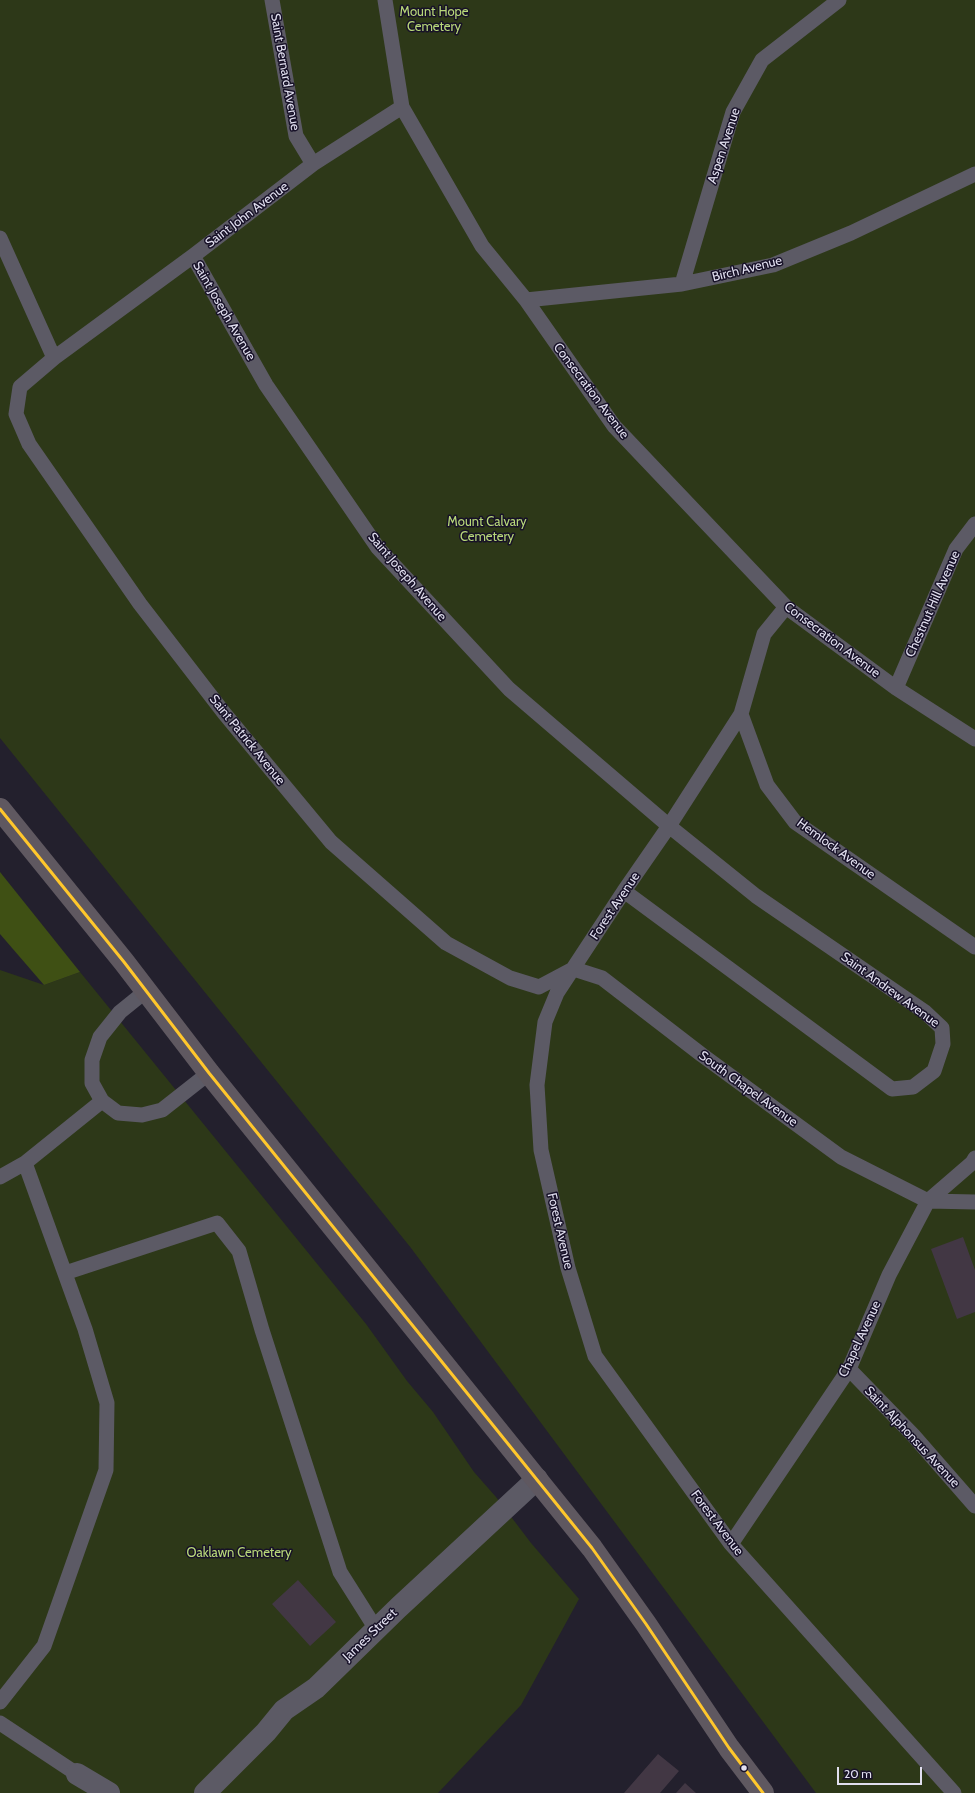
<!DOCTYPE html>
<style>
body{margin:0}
#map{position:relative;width:975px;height:1793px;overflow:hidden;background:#23202d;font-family:Cabin,sans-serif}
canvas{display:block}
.scale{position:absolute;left:837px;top:1767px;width:85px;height:18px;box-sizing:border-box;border:2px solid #e1dfef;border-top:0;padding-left:5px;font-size:12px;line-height:14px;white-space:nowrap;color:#e1dfef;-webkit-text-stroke:3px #171128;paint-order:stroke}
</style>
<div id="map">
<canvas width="975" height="1793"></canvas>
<div class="scale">20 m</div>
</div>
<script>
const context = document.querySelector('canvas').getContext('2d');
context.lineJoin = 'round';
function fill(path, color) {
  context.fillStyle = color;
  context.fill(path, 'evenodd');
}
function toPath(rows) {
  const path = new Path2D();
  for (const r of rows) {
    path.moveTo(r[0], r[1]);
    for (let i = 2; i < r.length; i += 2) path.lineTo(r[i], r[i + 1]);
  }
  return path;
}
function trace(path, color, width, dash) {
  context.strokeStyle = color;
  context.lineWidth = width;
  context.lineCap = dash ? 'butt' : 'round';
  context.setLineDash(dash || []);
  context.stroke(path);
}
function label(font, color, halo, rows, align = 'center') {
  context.font = font + ' Cabin,sans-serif';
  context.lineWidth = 3;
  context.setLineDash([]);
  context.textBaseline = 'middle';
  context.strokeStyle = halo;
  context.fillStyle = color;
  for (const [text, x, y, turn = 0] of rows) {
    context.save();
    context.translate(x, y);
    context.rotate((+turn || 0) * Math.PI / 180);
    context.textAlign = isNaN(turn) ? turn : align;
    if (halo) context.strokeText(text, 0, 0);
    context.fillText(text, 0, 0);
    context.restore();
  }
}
fill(toPath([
 [0,0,975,0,975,1793,816,1793,411,1248,0,738],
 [0,970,44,985,80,972,366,1324,407,1381,433,1412,474,1472,496,1497,531,1543,579,1599,521,1705,438,1793,0,1793]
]), '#2d3818');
fill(toPath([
 [0,872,80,972,44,985,0,934]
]), '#3f5014');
fill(toPath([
 [963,1237,975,1270,975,1312,957,1319,931,1249],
 [298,1580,336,1622,310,1646,272,1604],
 [658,1754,679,1771,660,1793,624,1793],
 [685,1783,696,1793,676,1793]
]), '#423744');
trace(toPath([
 [272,0,296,136,313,164],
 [385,0,402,107,482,246,526,300,614,426,786,607,896,688,975,739],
 [402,107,313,164,193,256,54,358,20,387,16,414,29,444,140,604,224,713,331,842,446,943,510,978,539,987,571,970],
 [0,238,54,358],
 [193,256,266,385,378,548,509,689,669,826,756,896,925,1012,942,1028,943,1044,934,1071,913,1087,892,1089,624,891],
 [682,284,733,112,762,60,839,0],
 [526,300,682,284,773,265,851,233,975,174],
 [786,607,764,634,741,714,669,826,624,891,557,993,545,1022,537,1085,541,1150,568,1268,595,1356,731,1544,954,1793],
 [896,688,956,549,975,524],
 [741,714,767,785,795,822,975,947],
 [574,969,602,978,702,1055,841,1157,928,1201,975,1202],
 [146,991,120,1012,100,1037,92,1060,92,1083,102,1101,118,1113,142,1115,162,1110,209,1073],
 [0,1177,25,1163,102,1101],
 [65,1273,217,1223,239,1251,262,1330,340,1572,376,1629],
 [849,1369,913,1435,975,1506],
 [731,1544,849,1369,889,1275,928,1201,972,1163,975,1158],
 [0,1702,44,1646,106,1470,107,1403,85,1329,25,1163],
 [0,1723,77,1774]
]), '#5c5a65', 15);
trace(toPath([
 [77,1774,109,1793],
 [205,1793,266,1732,284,1710,316,1688,398,1608,537,1479]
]), '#5c5a65', 22);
trace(toPath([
 [0,809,124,962,209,1073,592,1548,646,1624,729,1748,763,1793]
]), '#5f5860', 22);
trace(toPath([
 [0,809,124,962,209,1073,592,1548,646,1624,729,1748,763,1793]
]), '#ffc72c', 3);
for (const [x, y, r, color] of [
 [744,1768,3.5,"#e1dfef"]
]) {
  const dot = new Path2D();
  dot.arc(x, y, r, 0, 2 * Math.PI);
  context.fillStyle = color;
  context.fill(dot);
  trace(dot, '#171128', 1.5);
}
label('13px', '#b8d879', '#171128', [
 ["Mount Hope",434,12],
 ["Cemetery",434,27],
 ["Mount Calvary",487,522],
 ["Cemetery",487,537],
 ["Oaklawn Cemetery",239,1553]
]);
label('13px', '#e1dfef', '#171128', [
 ["Saint Bernard Avenue",285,72,80],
 ["Aspen Avenue",724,146,-72],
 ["Saint John Avenue",247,215,-37],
 ["Birch Avenue",747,269,-14],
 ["Saint Joseph Avenue",224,311,60],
 ["Consecration Avenue",591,391,53],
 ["Saint Joseph Avenue",407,577,49],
 ["Chestnut Hill Avenue",933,604,-66],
 ["Consecration Avenue",832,640,37],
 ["Saint Patrick Avenue",247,740,51],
 ["Hemlock Avenue",836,849,36],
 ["Forest Avenue",615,906,-56],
 ["Saint Andrew Avenue",890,990,36],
 ["South Chapel Avenue",748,1089,36],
 ["Forest Avenue",560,1231,77],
 ["Chapel Avenue",860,1339,-65],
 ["Saint Alphonsus Avenue",912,1437,47],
 ["Forest Avenue",717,1523,53],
 ["James Street",370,1635,-44]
]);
</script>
